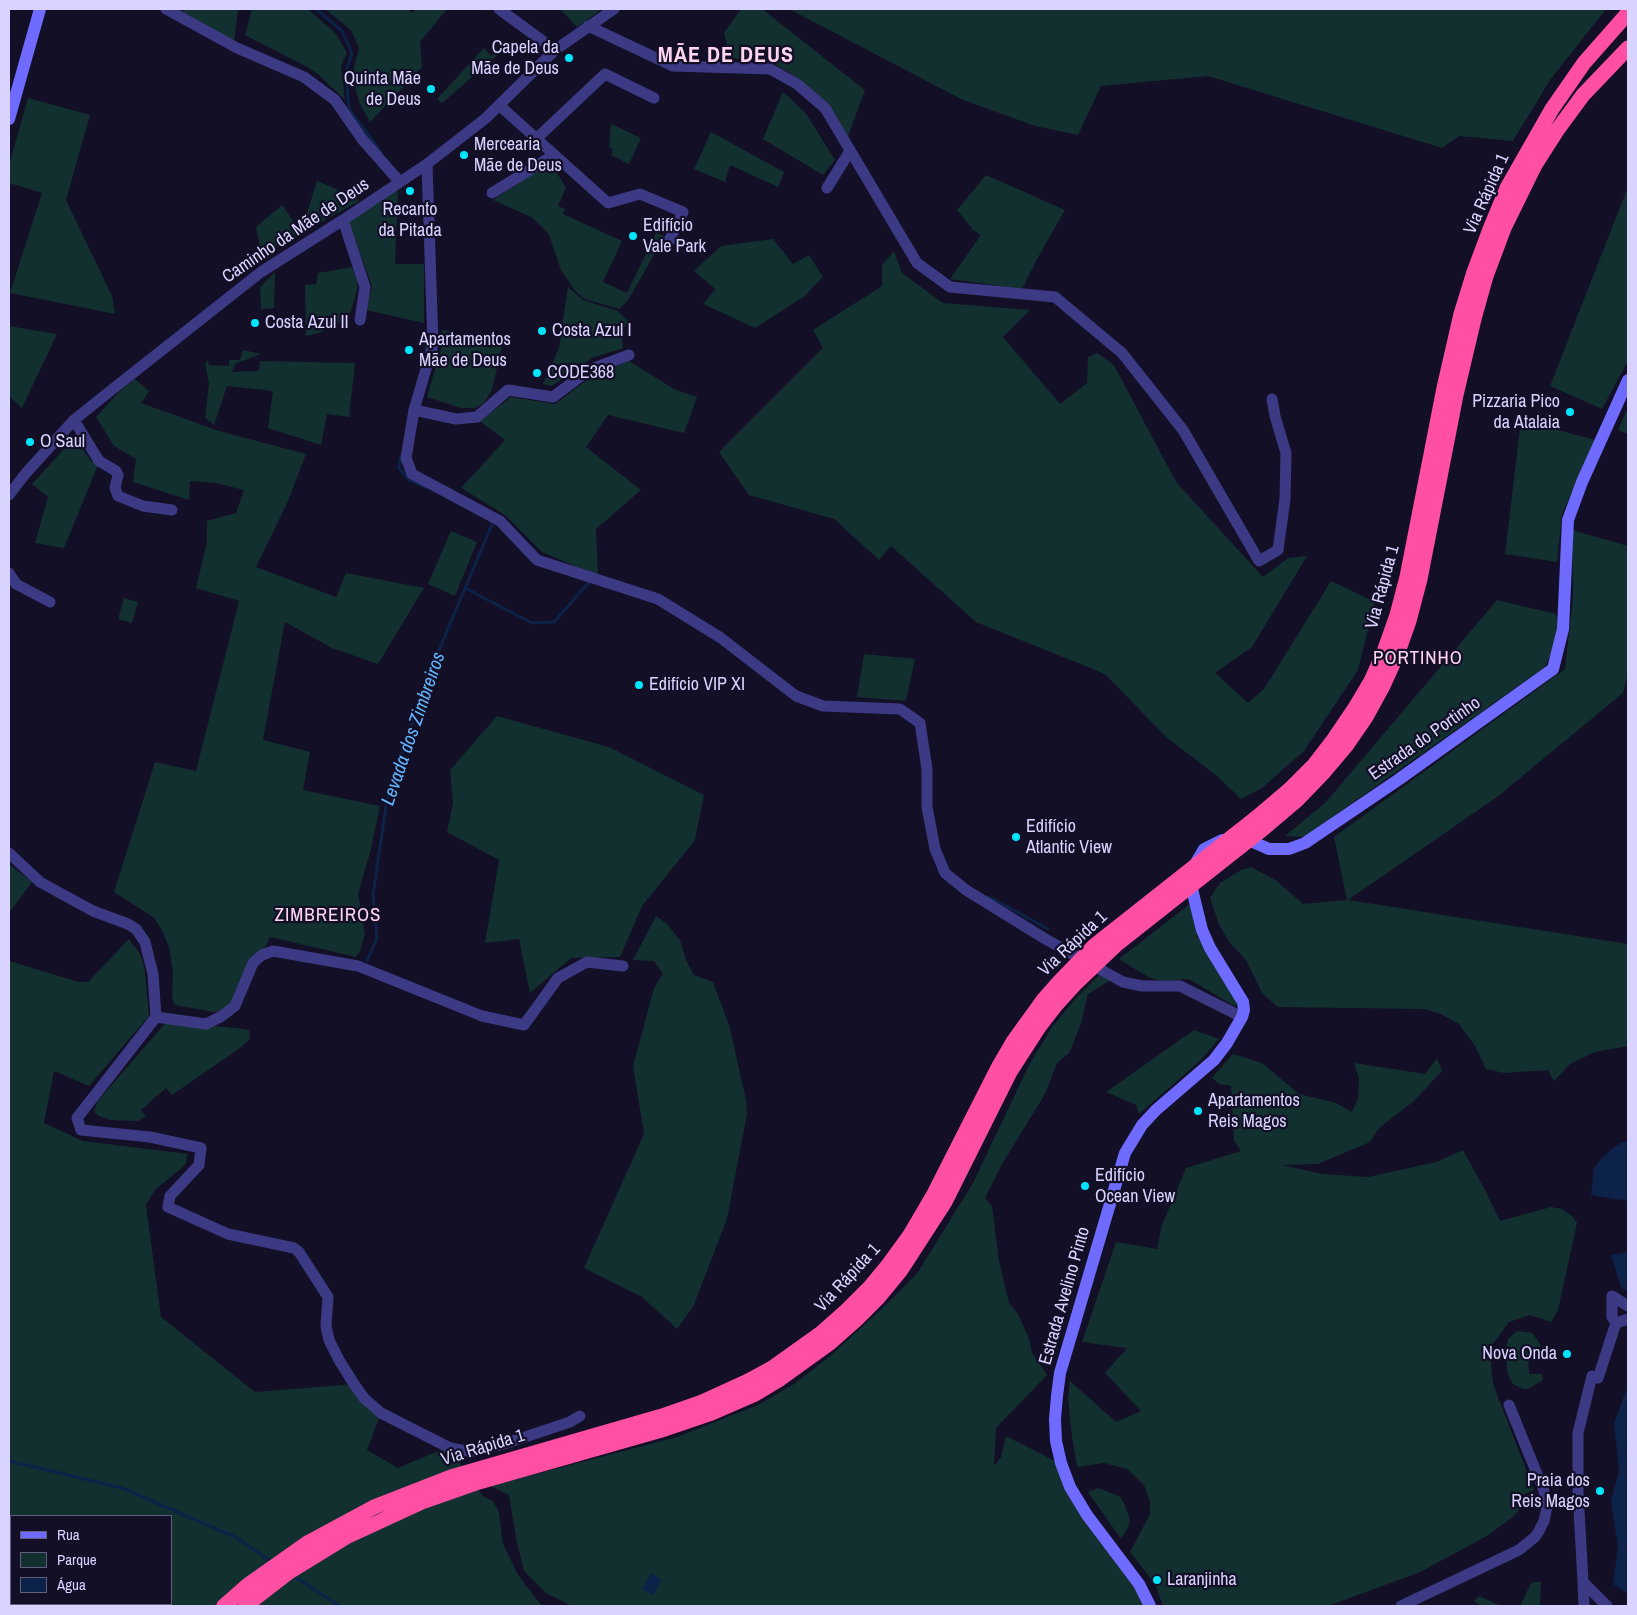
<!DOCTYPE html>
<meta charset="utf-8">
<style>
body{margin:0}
#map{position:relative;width:1637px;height:1615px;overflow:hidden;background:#130f26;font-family:"Archivo Narrow",sans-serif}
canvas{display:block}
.frame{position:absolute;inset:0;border:10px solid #d9d4ff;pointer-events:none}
.legend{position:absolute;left:10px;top:1515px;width:162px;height:90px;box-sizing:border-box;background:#130f26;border:1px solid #625e7d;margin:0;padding:6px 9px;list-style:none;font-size:15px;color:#d9d4ff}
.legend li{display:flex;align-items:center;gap:10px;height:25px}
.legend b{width:25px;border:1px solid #625e7d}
</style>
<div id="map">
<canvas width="1637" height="1615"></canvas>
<div class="frame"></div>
<ul class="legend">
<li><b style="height:6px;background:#6f6bff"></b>Rua</li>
<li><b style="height:14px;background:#12302f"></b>Parque</li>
<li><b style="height:14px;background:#0c2248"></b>Água</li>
</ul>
</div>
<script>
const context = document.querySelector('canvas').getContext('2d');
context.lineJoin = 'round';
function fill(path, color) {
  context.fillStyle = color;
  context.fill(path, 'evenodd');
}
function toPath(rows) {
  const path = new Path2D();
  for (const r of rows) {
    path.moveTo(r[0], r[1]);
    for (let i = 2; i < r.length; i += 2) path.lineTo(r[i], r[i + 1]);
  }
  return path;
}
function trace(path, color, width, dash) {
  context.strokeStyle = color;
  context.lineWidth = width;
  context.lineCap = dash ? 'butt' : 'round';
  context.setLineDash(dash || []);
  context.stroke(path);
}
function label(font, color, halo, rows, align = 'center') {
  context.font = font + ' "Archivo Narrow",sans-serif';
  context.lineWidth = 4.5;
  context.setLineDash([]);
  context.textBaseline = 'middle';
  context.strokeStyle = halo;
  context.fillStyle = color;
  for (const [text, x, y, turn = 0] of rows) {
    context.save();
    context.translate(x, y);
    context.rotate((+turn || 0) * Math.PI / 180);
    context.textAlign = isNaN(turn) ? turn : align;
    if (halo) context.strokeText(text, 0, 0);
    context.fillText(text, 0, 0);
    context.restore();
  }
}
fill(toPath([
 [184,9,238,9,234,42,182,12],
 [252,9,308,9,336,34,347,53,341,66,345,100,318,74,307,67,245,35],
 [325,9,407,9,412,13,416,9,447,9,420,42,422,67,370,122,359,102,352,75,359,48,351,30],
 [560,9,602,9,577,27],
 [741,9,762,9,865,90,847,139,796,77,771,62,730,58,724,33],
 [789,9,788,9,1606,9,1550,80,1513,141,1459,136,1442,148,1208,76,1101,86,1078,135,1035,126,961,99],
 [507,41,501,52,442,103,437,99,484,48,491,56],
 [783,92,805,112,835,160,823,175,763,139],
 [28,98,90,115,66,200,112,296,115,314,10,293,42,193,9,183,9,165],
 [611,124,641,138,629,164,611,155,613,150,609,147],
 [711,132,784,172,778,187,730,165,725,182,694,169],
 [550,163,566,187,558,206,565,209,563,214,622,241,603,282,627,293,656,233,665,236,628,300,619,309,585,299,576,292,561,270,549,235,542,227,531,217,493,200],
 [986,175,1065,210,1036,261,1022,289,950,279,981,235,973,230,957,210],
 [317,181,356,197,359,201,262,255,256,227,282,205,301,232],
 [1628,187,1628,361,1602,409,1550,386],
 [398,189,395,264,424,264,424,323,366,310,372,286,349,222],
 [773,239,793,264,809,255,823,277,805,296,755,328,703,304,715,289,694,271,721,246],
 [894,251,902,273,943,303,1030,310,1003,337,1060,404,1087,383,1088,357,1097,353,1114,365,1176,482,1263,577,1288,558,1307,556,1252,647,1215,673,1248,703,1264,689,1331,581,1375,602,1358,670,1304,751,1262,788,1241,799,1217,776,1166,737,1105,674,976,622,891,546,879,560,834,519,749,495,719,452,823,348,813,330,882,286,882,265],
 [352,267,357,280,357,290,351,311,347,318,319,333,306,336,305,285,316,284,318,273],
 [275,272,274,308,261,309,260,287],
 [568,287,583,300,618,311,629,322,621,331,623,348,592,358,558,382,551,386,543,384,559,348],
 [9,326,57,334,22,408,9,396],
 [442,330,503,342,492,389,484,403,475,408,461,408,427,397,441,349],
 [243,350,261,354,235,364,232,372,259,371,260,361,355,363,349,417,327,414,321,445,268,428,273,391,227,386,214,425,205,418,209,384,205,364,208,360,209,365,229,366,229,360,240,360],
 [629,361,674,389,697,397,684,433,608,415,586,447,641,490,596,529,598,576,542,552,505,515,461,488,505,440,480,421,511,397,555,404,592,376],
 [135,379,149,391,141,403,219,431,306,454,288,501,256,567,336,597,346,573,424,588,378,664,332,648,285,622,263,740,310,752,303,790,380,806,371,849,358,894,365,934,360,951,356,957,270,937,244,993,224,1011,214,1012,175,1005,172,999,173,972,169,947,161,928,153,917,114,892,155,762,196,771,239,601,196,588,207,542,207,521,236,513,244,490,215,483,190,481,189,500,133,482,136,459,114,446,96,417,119,392],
 [1628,407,1628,434,1618,430],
 [1521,420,1595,440,1562,514,1557,562,1505,554],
 [75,437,91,461,98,465,64,548,35,543,48,497,32,484],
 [1572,530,1628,546,1628,675,1623,693,1497,797,1348,900,1628,944,1628,1046,1595,1052,1570,1064,1554,1081,1548,1070,1504,1073,1486,1069,1475,1046,1459,1024,1441,1014,1424,1009,1278,1007,1262,993,1246,960,1229,942,1219,924,1210,898,1220,883,1241,870,1251,867,1277,881,1303,904,1347,900,1334,837,1565,669,1573,597],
 [451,531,477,542,455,596,428,584],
 [124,598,138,602,132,623,118,619],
 [1497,600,1556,614,1559,627,1553,649,1545,667,1304,837,1285,836,1326,802],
 [864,654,915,659,906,701,857,697],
 [497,716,609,747,704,795,695,840,642,906,620,957,571,958,530,993,519,939,485,943,499,860,447,832,453,803,450,770],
 [9,864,32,882,9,913],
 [1191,903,1197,936,1231,990,1237,1005,1234,1006,1189,979,1160,981,1148,977,1119,959],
 [656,916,666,923,680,940,686,960,694,975,713,982,730,1028,746,1100,747,1114,727,1219,693,1307,677,1329,642,1297,584,1268,644,1134,633,1066,654,988,663,974,654,961,633,960],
 [129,939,140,954,143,962,145,972,149,1016,89,1086,54,1071,44,1123,83,1141,188,1154,185,1165,155,1190,146,1205,161,1317,255,1392,354,1384,381,1413,367,1450,398,1468,448,1447,483,1496,493,1501,499,1512,503,1544,518,1575,542,1606,35,1606,35,1604,171,1604,171,1516,11,1516,11,1604,18,1604,9,1606,9,961,79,982,88,982],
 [1103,971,1114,978,1088,994,1081,1024,1069,1053,1057,1063,1045,1094,1001,1166,985,1198,992,1206,999,1261,1009,1303,1018,1314,1029,1339,1032,1353,1047,1375,996,1428,994,1466,1001,1457,1006,1436,1059,1463,1149,1606,572,1606,546,1593,524,1571,516,1538,509,1495,490,1486,677,1437,758,1405,794,1384,829,1357,889,1302,918,1272,973,1183,1029,1065,1052,1027,1076,998],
 [167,1021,244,1029,249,1030,250,1035,249,1040,240,1048,172,1095,166,1088,141,1110,146,1116,138,1121,110,1120,99,1116,94,1112,97,1102],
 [1194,1030,1219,1039,1201,1060,1139,1114,1136,1105,1106,1092],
 [1233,1054,1262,1063,1299,1094,1336,1103,1352,1112,1358,1098,1359,1078,1354,1063,1425,1074,1437,1058,1442,1071,1414,1101,1379,1128,1370,1142,1318,1164,1282,1165,1322,1174,1368,1177,1436,1162,1463,1150,1484,1188,1500,1221,1551,1207,1562,1209,1572,1216,1577,1223,1558,1310,1551,1322,1530,1315,1509,1322,1493,1344,1491,1363,1493,1384,1534,1490,1524,1494,1521,1498,1519,1510,1514,1516,1487,1536,1420,1572,1328,1606,1163,1606,1155,1584,1130,1552,1150,1514,1150,1502,1144,1485,1127,1469,1104,1463,1077,1467,1072,1437,1068,1399,1070,1381,1116,1422,1141,1411,1105,1373,1127,1348,1082,1342,1116,1242,1157,1249,1162,1225,1186,1168,1241,1151,1234,1141,1231,1086,1219,1084,1212,1078],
 [1517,1331,1532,1333,1539,1342,1541,1347,1528,1348,1529,1374,1542,1374,1543,1380,1528,1389,1523,1389,1513,1384,1508,1375,1507,1368,1506,1348,1508,1339],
 [1098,1488,1119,1496,1124,1503,1130,1520,1128,1527,1121,1539,1088,1492],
 [1536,1582,1541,1582,1540,1606,1520,1606,1531,1583],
 [1479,1596,1497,1604,1505,1606,1482,1606,1474,1601]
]), '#12302f');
fill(toPath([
 [1628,1140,1628,1201,1591,1195,1594,1168,1601,1159,1615,1146],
 [1628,1252,1628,1292,1621,1287,1611,1255],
 [1627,1388,1628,1389,1628,1592,1625,1592,1613,1584,1618,1547,1611,1501,1619,1471,1614,1423],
 [651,1573,662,1580,653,1595,642,1589]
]), '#0c2248');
trace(toPath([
 [316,9,342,31,352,53,346,72,349,109,381,152],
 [426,350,427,331],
 [401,456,399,468,409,480,425,487],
 [465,588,532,623,554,622,590,581],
 [987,897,993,899,1048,929],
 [367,961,377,938,373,895,387,799,410,728,442,643,493,522,491,521],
 [9,1461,122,1488,235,1537,272,1562],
 [292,1575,340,1606]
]), '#0c2248', 3);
trace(toPath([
 [166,9,237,48,304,77,335,100,362,139,399,181],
 [499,9,555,50],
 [588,26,673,66,770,69,797,84,825,108,917,263,950,287,1055,297,1122,353,1183,430,1259,561,1278,550,1285,499,1286,453,1275,416,1272,399],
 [499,105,608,203,640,194,683,212,669,241],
 [536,139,605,74,654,98],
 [427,164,433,345,414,410,406,458,412,474,500,521,537,560,658,599,721,638,796,696,823,706,900,709,920,723,927,769,927,807,935,849,945,873,966,890,1047,940,1123,982,1142,986,1180,986,1242,1017],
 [827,188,850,151],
 [492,193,554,155],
 [343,220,365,287,360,320],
 [414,410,456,419,477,417,508,390,553,397,589,370,629,355],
 [74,420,99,461,116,471,118,475,115,488,118,496,143,506,172,510],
 [9,495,26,473,74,420,114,388,261,272,343,220,427,164,486,118,555,50,614,9],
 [9,573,16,584,50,602],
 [9,853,40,882,93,911,128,924,136,929,145,942,153,974,156,1017,77,1118,81,1130,150,1137,201,1148,199,1165,170,1196,168,1207,228,1234,294,1248,299,1252,328,1297,326,1326,329,1340,339,1360,354,1384,364,1398,381,1413,448,1447,471,1452,504,1444,570,1422,580,1416],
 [156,1017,206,1024,222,1016,235,1006,253,963,262,955,273,951,358,966,482,1016,524,1025,558,978,587,962,623,966],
 [1616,1323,1612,1317,1612,1296,1628,1306],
 [1583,1582,1584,1606],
 [1401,1606,1519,1550,1535,1537,1539,1531,1544,1521,1547,1507,1544,1491,1509,1405],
 [1607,1606,1583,1582,1578,1492,1578,1433,1592,1376,1598,1378,1616,1323,1628,1319]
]), '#3d3a85', 11);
trace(toPath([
 [9,119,40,9],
 [1242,839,1246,839,1269,849,1289,849,1305,843,1398,780,1553,669,1563,629,1568,520,1582,482,1628,380],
 [1150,1606,1139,1584,1087,1515,1070,1487,1061,1463,1056,1441,1055,1419,1057,1396,1060,1373,1125,1153,1142,1125,1156,1110,1214,1060,1227,1043,1242,1017,1244,1010,1243,1002,1210,948,1202,930,1191,885,1194,866,1204,849,1222,840]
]), '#6f6bff', 12);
trace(toPath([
 [224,1606,248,1585,309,1542,374,1507,451,1477,662,1416,702,1402,748,1381,772,1368,821,1333,847,1310,870,1287,889,1264,910,1235,934,1194,999,1066,1013,1042,1044,999,1060,981,1094,946,1256,818,1289,790,1314,765,1334,739,1355,708,1371,681,1384,652,1397,615,1407,577,1444,388,1461,314,1474,272,1490,229,1507,188,1552,109,1584,63,1628,13],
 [245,1606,289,1572,346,1537,422,1502,479,1482,665,1429,709,1414,755,1394,780,1379,830,1343,856,1320,878,1298,901,1270,945,1202,1010,1072,1039,1027,1056,1005,1076,983,1117,944,1264,828,1297,800,1324,772,1346,746,1366,717,1383,686,1397,655,1409,621,1420,579,1456,395,1474,319,1486,276,1504,228,1535,165,1558,129,1583,95,1628,48]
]), '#ff4fa3', 15);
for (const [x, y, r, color] of [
 [569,58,5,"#00e5ff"],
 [431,89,5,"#00e5ff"],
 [464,155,5,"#00e5ff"],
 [410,191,5,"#00e5ff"],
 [633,236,5,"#00e5ff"],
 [255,323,5,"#00e5ff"],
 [542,331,5,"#00e5ff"],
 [409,350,5,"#00e5ff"],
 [537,373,5,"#00e5ff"],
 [1570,412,5,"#00e5ff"],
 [30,442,5,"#00e5ff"],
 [639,685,5,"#00e5ff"],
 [1016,837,5,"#00e5ff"],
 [1198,1111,5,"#00e5ff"],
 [1085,1186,5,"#00e5ff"],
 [1567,1354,5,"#00e5ff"],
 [1600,1491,5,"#00e5ff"],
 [1157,1580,5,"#00e5ff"]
]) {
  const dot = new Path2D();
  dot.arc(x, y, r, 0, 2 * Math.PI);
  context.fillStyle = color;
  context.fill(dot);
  trace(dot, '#130f26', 2);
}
label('18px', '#d9d4ff', '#130f26', [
 ["Capela da",559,48,"right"],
 ["Mãe de Deus",559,69,"right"],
 ["Quinta Mãe",421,79,"right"],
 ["de Deus",421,100,"right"],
 ["Mercearia",474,145],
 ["Mãe de Deus",474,166],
 ["Recanto",410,210,"center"],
 ["da Pitada",410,231,"center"],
 ["Edifício",643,226],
 ["Vale Park",643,247],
 ["Costa Azul II",265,323],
 ["Costa Azul I",552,331],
 ["Apartamentos",419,340],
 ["Mãe de Deus",419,361],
 ["CODE368",547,373],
 ["Pizzaria Pico",1560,402,"right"],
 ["da Atalaia",1560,423,"right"],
 ["O Saul",40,442],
 ["Edifício VIP XI",649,685],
 ["Edifício",1026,827],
 ["Atlantic View",1026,848],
 ["Apartamentos",1208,1101],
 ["Reis Magos",1208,1122],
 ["Edifício",1095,1176],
 ["Ocean View",1095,1197],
 ["Nova Onda",1557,1354,"right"],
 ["Praia dos",1590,1481,"right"],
 ["Reis Magos",1590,1502,"right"],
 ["Laranjinha",1167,1580]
], 'left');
label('18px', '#d9d4ff', '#130f26', [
 ["Via Rápida 1",1487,194,-66],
 ["Caminho da Mãe de Deus",296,231,-34],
 ["Via Rápida 1",1383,587,-75],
 ["Estrada do Portinho",1425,739,-35],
 ["Via Rápida 1",1073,944,-43],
 ["Via Rápida 1",848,1278,-47],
 ["Estrada Avelino Pinto",1065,1296,-74],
 ["Via Rápida 1",483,1448,-17]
]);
context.letterSpacing = '1px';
label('19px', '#ffd6f0', '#130f26', [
 ["PORTINHO",1418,659],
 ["ZIMBREIROS",328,916]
]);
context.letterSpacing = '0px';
label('italic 19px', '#62b6ff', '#130f26', [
 ["Levada dos Zimbreiros",414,729,-71]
]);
context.letterSpacing = '1px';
label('bold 22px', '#ffd6f0', '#130f26', [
 ["MÃE DE DEUS",726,56]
]);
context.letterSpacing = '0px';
</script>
